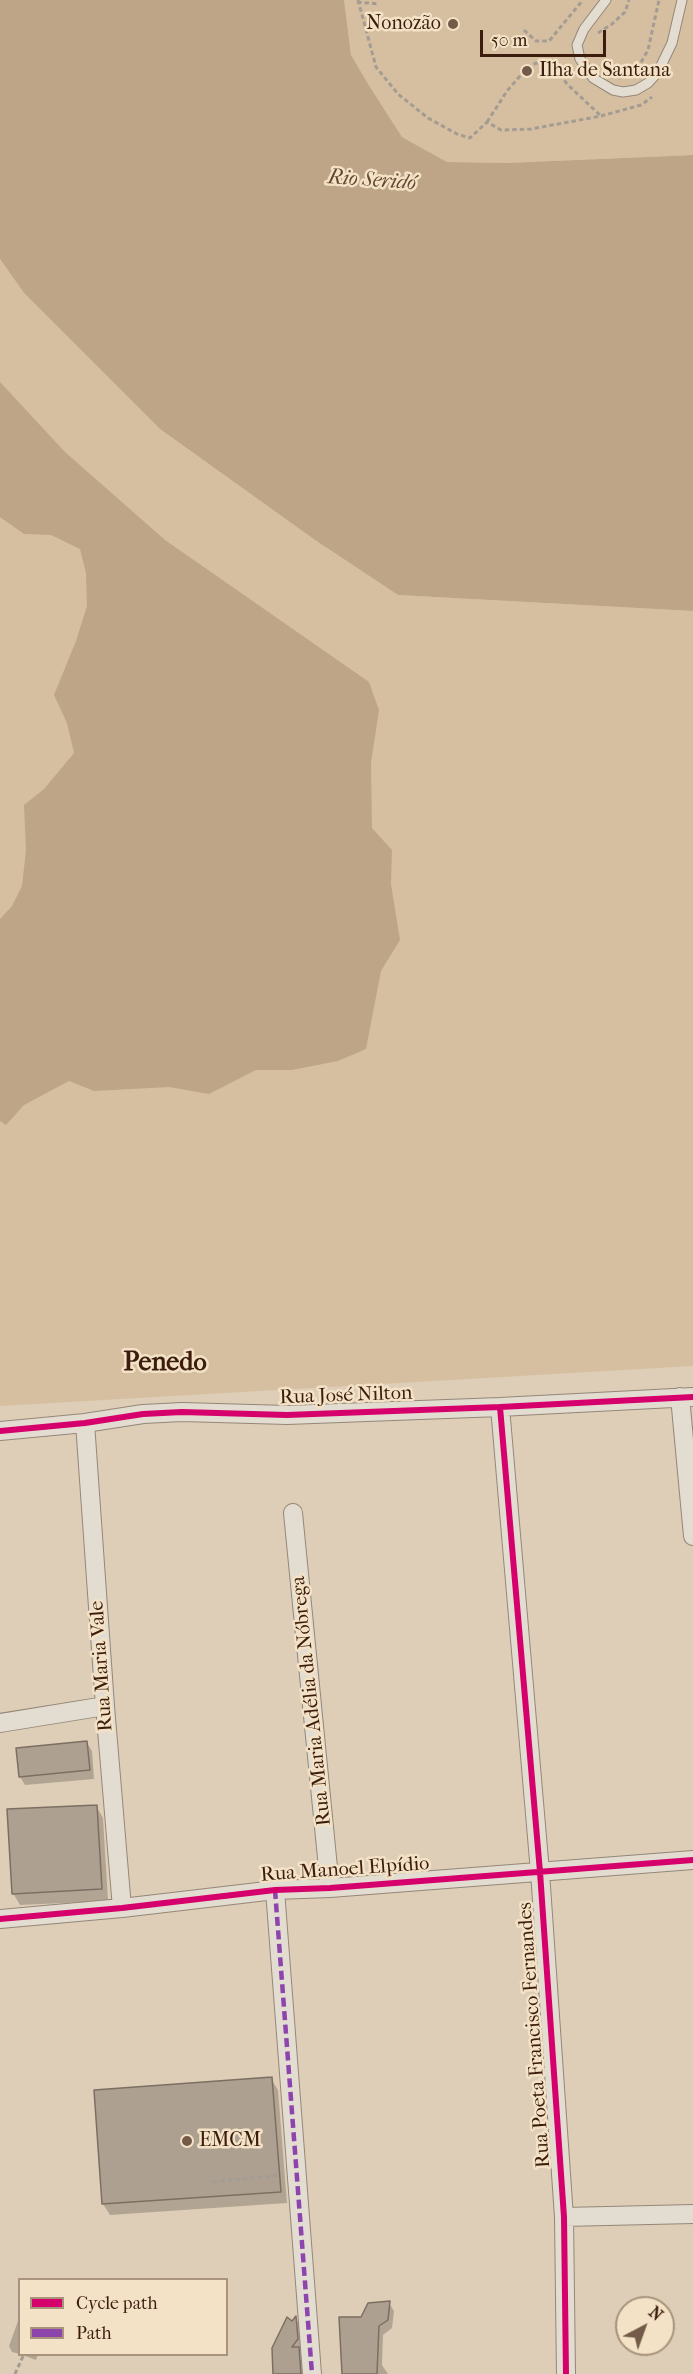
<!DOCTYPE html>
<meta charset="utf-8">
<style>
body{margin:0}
#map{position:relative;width:693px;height:2374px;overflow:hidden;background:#deceb7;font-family:"IM FELL French Canon",serif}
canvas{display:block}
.legend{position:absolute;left:18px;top:2278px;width:210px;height:78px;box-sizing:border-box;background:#f3e2c6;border:2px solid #a9937c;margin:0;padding:8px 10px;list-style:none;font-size:18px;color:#3b1c0d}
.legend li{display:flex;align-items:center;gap:12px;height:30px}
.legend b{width:30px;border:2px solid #a9937c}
.north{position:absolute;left:615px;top:2296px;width:60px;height:60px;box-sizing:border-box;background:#f3e2c6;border:2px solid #a9937c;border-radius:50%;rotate:41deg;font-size:16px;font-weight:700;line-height:24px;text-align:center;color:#3b1c0d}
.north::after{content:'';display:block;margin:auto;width:21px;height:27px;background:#745a48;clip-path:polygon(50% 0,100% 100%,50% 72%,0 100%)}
.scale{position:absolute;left:480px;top:30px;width:126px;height:27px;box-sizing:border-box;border:3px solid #3b1c0d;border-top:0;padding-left:8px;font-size:18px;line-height:21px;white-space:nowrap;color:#3b1c0d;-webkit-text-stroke:4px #f3e2c6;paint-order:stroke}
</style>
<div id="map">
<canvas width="693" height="2374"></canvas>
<ul class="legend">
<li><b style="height:8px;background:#d6006c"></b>Cycle path</li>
<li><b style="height:8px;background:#8e44ad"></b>Path</li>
</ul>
<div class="north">N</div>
<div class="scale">50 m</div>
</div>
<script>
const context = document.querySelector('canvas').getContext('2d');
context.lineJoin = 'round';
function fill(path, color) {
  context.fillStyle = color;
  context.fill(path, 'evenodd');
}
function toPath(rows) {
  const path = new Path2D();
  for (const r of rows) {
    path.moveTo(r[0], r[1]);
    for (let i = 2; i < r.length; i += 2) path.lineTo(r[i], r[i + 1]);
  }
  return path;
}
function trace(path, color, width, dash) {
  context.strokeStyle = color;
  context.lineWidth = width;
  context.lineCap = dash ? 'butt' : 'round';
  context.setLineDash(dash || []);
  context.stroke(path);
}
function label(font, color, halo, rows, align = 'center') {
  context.font = font + ' "IM FELL French Canon",serif';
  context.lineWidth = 5;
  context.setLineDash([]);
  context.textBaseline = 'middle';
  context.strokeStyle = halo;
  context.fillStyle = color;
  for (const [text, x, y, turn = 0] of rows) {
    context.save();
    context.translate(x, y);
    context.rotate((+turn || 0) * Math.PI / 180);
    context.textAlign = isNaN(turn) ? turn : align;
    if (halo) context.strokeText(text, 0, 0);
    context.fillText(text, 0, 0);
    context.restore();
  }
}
fill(toPath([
 [344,0,693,0,693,155,507,163,447,162,402,137,370,87,351,55],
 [0,259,24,293,160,429,315,540,398,595,693,611,693,1366,0,1406]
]), '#d6bfa0');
fill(toPath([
 [0,0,344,0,351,55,370,87,402,137,447,162,507,163,693,155,693,611,398,595,315,540,160,429,24,293,0,259],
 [0,382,65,452,165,540,369,682,379,710,371,763,372,828,392,850,391,884,400,940,381,971,366,1049,338,1061,292,1070,256,1070,209,1094,169,1087,94,1091,69,1081,24,1105,6,1125,0,1121,0,919,12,906,22,886,26,850,24,805,44,789,74,753,67,723,54,695,76,641,87,606,86,573,80,549,51,535,24,534,0,517]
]), '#bea587');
fill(toPath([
 [87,1743,92,1751,94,1779,25,1785,20,1777],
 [96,1806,103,1818,108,1901,20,1905,13,1893],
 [271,2079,278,2090,287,2203,110,2215,103,2204,95,2092],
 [389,2303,394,2311,392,2328,383,2335,382,2365,388,2374,344,2374,362,2318],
 [296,2319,302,2329,303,2350,301,2354,304,2359,305,2374,275,2374,292,2323],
 [18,2321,20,2322,20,2354,12,2352,9,2346],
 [20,2354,38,2354,36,2360]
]), '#0003');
const building = toPath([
 [87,1741,90,1770,19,1777,16,1748,87,1741],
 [97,1805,102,1889,12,1894,7,1809,97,1805],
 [272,2077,281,2192,102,2204,94,2090,272,2077],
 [390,2301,388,2320,379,2326,377,2374,342,2374,339,2317,361,2317,368,2303,390,2301],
 [296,2316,298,2339,292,2347,299,2347,301,2374,273,2374,272,2348,287,2317,292,2321,296,2316]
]);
fill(building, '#ada090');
trace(building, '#7c6f62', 1.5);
const lane = toPath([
 [606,0,584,29,577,45,580,59,593,78,613,90,623,92,636,90,648,83,658,72,672,43,682,0]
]);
const street = toPath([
 [680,1397,693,1536],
 [500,1407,540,1872,564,2217,566,2374],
 [85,1423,105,1706,122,1908],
 [0,1431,85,1423,143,1414,182,1412,287,1415,500,1407,693,1397],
 [293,1513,330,1888],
 [0,1723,105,1706],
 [275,1890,312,2374],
 [0,1919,122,1908,275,1890,330,1888,693,1860],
 [564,2217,693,2214]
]);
trace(lane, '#948778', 11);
trace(street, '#948778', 20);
trace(toPath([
 [358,0,376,67,398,94,428,118,457,134,470,138,487,122,501,130,531,129,601,116,641,105,652,97],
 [357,2,379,4],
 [524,30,536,41,549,41,583,0],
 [598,33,612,24,625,12,629,0],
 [618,78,635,73,648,50,659,0],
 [487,122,507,91,526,69,536,63,557,70,567,84,601,116],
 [213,2182,280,2175],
 [15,2374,24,2354]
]), '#a49c92', 3, [4.5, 3]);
trace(lane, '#e3dcd0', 9);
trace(street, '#e3dcd0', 18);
trace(toPath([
 [275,1890,312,2374]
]), '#8e44ad', 4.5, [9, 4.5]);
trace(toPath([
 [500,1407,540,1872,564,2217,566,2374],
 [0,1431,85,1423,143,1414,182,1412,287,1415,500,1407,693,1397],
 [0,1919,122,1908,275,1890,330,1888,693,1860]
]), '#d6006c', 6);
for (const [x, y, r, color] of [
 [453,24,6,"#745a48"],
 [527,71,6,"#745a48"],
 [187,2141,6,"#745a48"]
]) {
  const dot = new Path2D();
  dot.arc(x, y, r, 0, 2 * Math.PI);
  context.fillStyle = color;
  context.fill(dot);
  trace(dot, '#f3e2c6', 2);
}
label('20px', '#3b1c0d', '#f3e2c6', [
 ["Nonozão",441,24,"right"],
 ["Ilha de Santana",539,71],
 ["EMCM",199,2141]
], 'left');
label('20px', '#3b1c0d', '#f3e2c6', [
 ["Rua José Nilton",346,1396,-2],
 ["Rua Maria Vale",102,1666,-94],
 ["Rua Maria Adélia da Nóbrega",312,1701,-96],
 ["Rua Manoel Elpídio",345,1870,-4],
 ["Rua Poeta Francisco Fernandes",535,2035,-94]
]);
label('italic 21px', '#644631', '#f3e2c6', [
 ["Rio Seridó",372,181,4]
]);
label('bold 26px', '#3b1c0d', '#f3e2c6', [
 ["Penedo",165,1364]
]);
</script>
